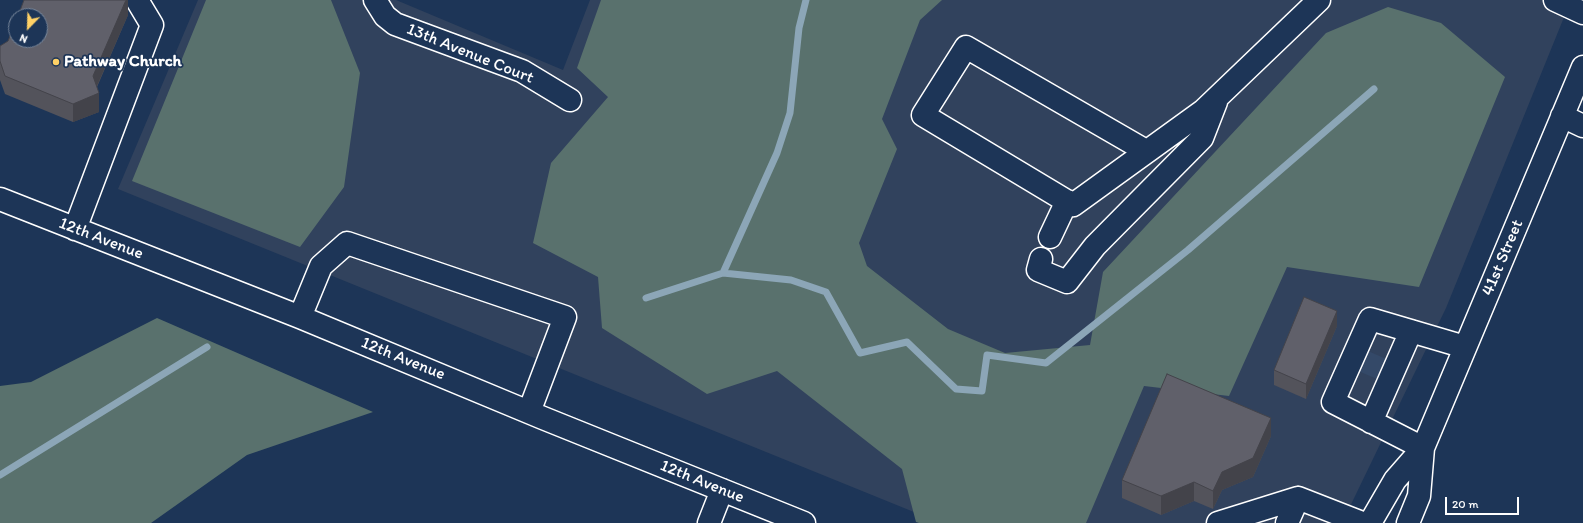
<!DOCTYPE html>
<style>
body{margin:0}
#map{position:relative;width:1583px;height:523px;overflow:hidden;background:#1d3557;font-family:Itim,sans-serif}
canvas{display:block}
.north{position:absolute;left:8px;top:8px;width:40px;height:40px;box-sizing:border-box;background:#1d3557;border:1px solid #77869a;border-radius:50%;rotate:203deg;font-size:11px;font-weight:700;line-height:16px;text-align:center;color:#fff}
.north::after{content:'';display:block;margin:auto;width:14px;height:18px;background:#ffd166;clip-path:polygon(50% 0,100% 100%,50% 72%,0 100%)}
.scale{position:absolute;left:1445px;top:497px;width:74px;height:18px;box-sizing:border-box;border:2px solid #fff;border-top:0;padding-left:5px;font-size:12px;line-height:14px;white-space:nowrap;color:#fff;-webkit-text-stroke:3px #1d3557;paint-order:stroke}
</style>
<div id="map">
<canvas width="1583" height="523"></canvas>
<div class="north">N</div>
<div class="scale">20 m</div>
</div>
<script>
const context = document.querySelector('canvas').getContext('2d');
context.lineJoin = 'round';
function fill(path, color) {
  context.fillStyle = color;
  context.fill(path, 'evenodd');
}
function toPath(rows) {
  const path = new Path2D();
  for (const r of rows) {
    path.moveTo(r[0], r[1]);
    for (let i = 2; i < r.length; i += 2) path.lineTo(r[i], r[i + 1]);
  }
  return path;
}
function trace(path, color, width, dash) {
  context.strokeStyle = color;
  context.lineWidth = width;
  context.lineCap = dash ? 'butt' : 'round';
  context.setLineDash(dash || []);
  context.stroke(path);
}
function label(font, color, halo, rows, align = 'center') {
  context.font = font + ' Itim,sans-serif';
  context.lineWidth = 3.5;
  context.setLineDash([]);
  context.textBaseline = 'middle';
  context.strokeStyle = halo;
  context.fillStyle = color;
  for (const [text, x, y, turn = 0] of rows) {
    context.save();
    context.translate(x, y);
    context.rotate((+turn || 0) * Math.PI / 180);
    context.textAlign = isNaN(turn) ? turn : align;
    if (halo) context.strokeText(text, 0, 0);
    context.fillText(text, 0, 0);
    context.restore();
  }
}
fill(toPath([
 [198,0,396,0,563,70,590,0,1571,0,1446,308,1342,523,941,523,118,189]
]), '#31425d');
fill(toPath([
 [206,0,331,0,360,73,344,187,300,247,132,181],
 [601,0,942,0,920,20,882,119,897,149,859,243,867,266,948,329,1005,353,1090,345,1103,272,1326,33,1388,7,1441,23,1505,77,1419,287,1287,267,1229,396,1144,386,1086,523,919,523,916,522,902,469,777,371,707,394,602,328,598,277,533,243,551,163,608,97,577,68],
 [157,318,373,412,247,455,151,523,0,523,0,386,31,382]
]), '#59716d');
trace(toPath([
 [723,273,791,280,826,292,860,353,907,342,956,389,982,391,987,355,1046,363,1188,250,1374,89],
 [646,298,723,273,777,153,790,113,799,28,806,0],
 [0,475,207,347]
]), '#8ca6b7', 7);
trace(toPath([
 [1363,361,1389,372]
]), '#344968', 22, [22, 11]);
const minor = toPath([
 [375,0,385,16,395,24,522,71,570,100],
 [1555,0,1583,13],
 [1562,116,1583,126],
 [1146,151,966,47,923,115,1073,205,1203,111,1319,0],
 [0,199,300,317,543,418,804,523],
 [75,229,152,25,137,0],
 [1050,237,1067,201],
 [1041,259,1038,270,1067,282,1095,246,1202,138,1216,102],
 [300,317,321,266,347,243,565,317,529,412],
 [1371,422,1411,331],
 [1423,448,1333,402,1370,319,1465,347],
 [709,523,722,490],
 [1218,523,1298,498,1362,523],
 [1287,523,1298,498],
 [1370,523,1395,480,1423,448],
 [1408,523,1419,496,1423,448,1583,67]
]);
trace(minor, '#fff', 25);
trace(minor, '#1d3557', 22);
fill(toPath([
 [128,0,128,15,97,87,99,112,73,122,5,94,0,80,0,46],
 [1337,326,1306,399,1274,385,1274,370],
 [1271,436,1253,477,1222,490,1213,509,1194,501,1161,515,1122,498,1122,480]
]), '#53535b');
fill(toPath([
 [126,0,128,0,128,15,93,95,93,76],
 [99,93,99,112,73,122,73,104],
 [1337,311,1337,326,1306,399,1306,384],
 [1271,418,1271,436,1253,477,1222,490,1213,509,1213,491,1222,472],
 [1194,482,1194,501,1161,515,1161,496]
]), '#43434a');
const building = toPath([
 [24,0,126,0,93,76,99,93,73,104,5,76,0,61,0,46,8,41,16,21,16,40,40,40,40,16,18,16,24,0],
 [1304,297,1337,311,1306,384,1274,370,1304,297],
 [1167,374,1271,418,1253,458,1222,472,1213,491,1194,482,1161,496,1122,480,1167,374]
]);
fill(building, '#60606a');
trace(building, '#43434a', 1);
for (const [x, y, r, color] of [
 [56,62,4,"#ffd166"]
]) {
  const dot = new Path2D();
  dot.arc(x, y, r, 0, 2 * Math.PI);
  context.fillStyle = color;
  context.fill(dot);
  trace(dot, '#1d3557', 1.5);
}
label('17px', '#fff', '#1d3557', [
 ["13th Avenue Court",470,54,22],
 ["12th Avenue",101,239,21],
 ["41st Street",1503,258,-67],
 ["12th Avenue",403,359,22],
 ["12th Avenue",702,482,22]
]);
label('bold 17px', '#fff', '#1d3557', [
 ["Pathway Church",64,62]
], 'left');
</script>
